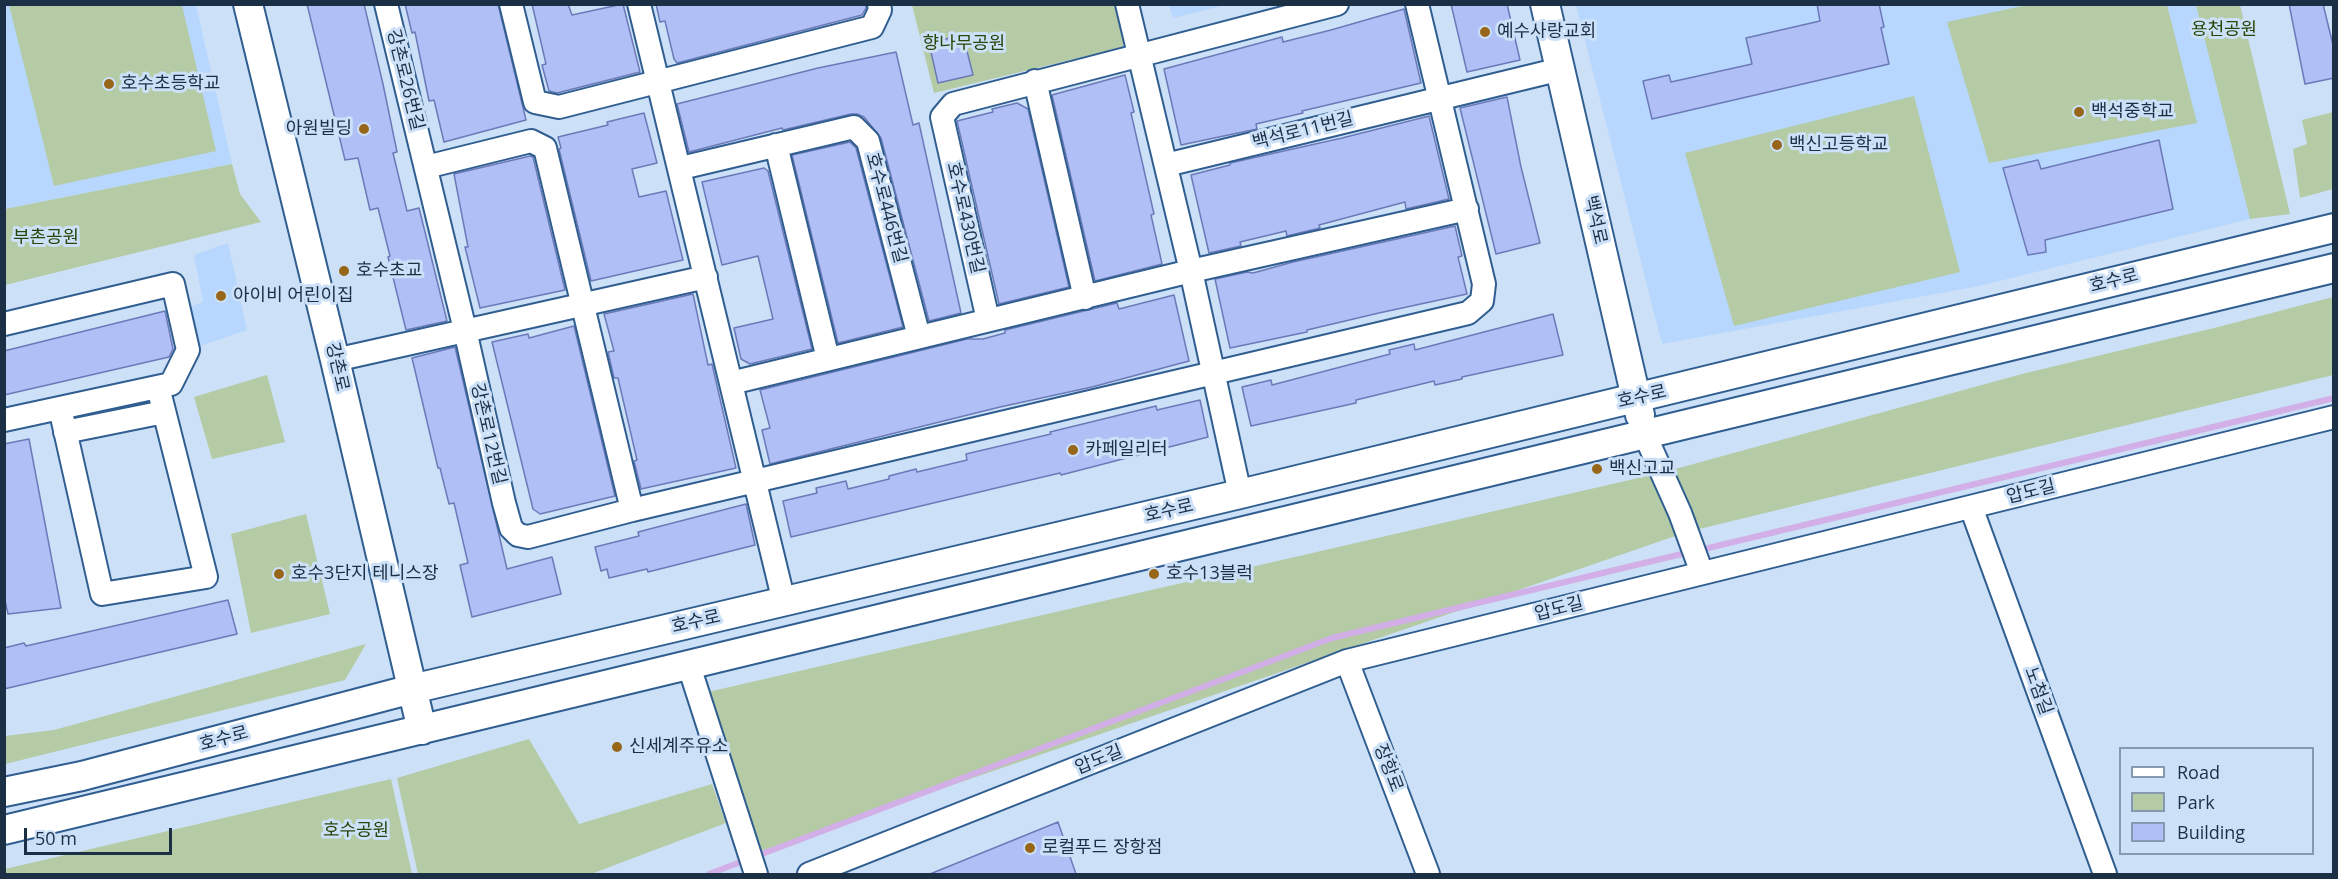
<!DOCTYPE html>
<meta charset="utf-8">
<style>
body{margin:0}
#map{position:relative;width:2338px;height:879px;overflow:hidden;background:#cce0f7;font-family:"Open Sans",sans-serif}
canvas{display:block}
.frame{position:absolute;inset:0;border:6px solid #1b2f45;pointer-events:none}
.legend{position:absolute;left:2119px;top:747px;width:195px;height:108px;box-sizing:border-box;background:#cce0f7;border:2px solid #8599b0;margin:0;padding:8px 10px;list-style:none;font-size:18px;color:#1b2f45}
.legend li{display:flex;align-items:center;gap:12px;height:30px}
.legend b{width:30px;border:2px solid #8599b0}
.scale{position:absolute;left:24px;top:828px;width:148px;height:27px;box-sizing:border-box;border:3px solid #1b2f45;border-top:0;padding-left:8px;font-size:18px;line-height:21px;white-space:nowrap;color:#1b2f45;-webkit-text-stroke:4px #cce0f7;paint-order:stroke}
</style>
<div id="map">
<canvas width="2338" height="879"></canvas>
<div class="frame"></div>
<ul class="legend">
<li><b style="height:8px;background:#fff"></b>Road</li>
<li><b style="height:16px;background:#b4cba5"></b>Park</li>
<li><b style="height:16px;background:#b0bff5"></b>Building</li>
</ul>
<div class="scale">50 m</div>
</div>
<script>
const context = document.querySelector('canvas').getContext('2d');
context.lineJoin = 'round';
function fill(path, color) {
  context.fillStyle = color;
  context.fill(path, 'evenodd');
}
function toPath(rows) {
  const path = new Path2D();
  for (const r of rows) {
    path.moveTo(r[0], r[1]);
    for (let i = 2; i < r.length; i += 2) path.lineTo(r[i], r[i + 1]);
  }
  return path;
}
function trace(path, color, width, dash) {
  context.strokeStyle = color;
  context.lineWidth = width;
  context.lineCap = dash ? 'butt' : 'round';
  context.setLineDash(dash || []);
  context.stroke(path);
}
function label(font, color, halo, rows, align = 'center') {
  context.font = font + ' "Open Sans","Noto Sans KR",sans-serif';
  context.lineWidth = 6;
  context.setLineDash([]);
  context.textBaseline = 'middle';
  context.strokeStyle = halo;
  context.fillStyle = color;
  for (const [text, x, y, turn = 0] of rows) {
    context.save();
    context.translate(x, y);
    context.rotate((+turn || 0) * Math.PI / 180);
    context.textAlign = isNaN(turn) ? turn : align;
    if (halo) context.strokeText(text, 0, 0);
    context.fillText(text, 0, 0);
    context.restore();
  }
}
fill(toPath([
 [5,5,196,5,232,164,5,209],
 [1169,5,1169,4,1226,5,1173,18],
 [1576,5,2196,5,2250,219,1979,286,1662,344],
 [228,243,247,330,200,346,189,307,203,302,194,255]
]), '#b7d7fe');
fill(toPath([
 [9,5,182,5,216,151,54,186],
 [912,5,1114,5,1123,39,1123,47,934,93],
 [2027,5,2167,5,2197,123,1989,163,1947,22],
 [2196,5,2240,5,2290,214,2250,219],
 [1914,96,1960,272,1734,326,1685,153],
 [2333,112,2333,189,2300,198,2293,149,2307,144,2302,120],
 [232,164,240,194,261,222,5,285,5,209],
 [2333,297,2333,375,1691,531,1668,471,2022,374,2218,327],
 [267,375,285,442,212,459,194,397],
 [1660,473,1684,533,752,854,708,692],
 [306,514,330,614,251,633,231,534],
 [366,644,345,680,5,764,5,736,54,730],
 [529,739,579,824,712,784,726,823,591,874,418,874,397,778],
 [391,779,412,874,5,874,5,869]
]), '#b4cba5');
trace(toPath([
 [1700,550,2334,398],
 [709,874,1332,638,1690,552]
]), '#d2afe6', 6);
const building = toPath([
 [307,4,364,4,383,84,397,152,393,153,407,211,419,208,447,321,406,330,388,257,390,256,378,208,370,210,358,158,345,160,307,4],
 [405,4,498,4,526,120,444,142,434,100,429,101,415,32,412,33,405,4],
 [532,4,568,4,572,15,623,4,640,72,557,93,549,91,542,65,546,64,532,4],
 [656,4,866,4,866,8,862,15,677,63,674,59,665,21,660,22,656,4],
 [1451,4,1507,4,1520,60,1467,72,1451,4],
 [1817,4,1879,4,1884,27,1881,28,1889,64,1652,119,1643,81,1669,75,1671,82,1752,64,1746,38,1820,21,1817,4],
 [2289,4,2323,4,2334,49,2334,78,2305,84,2289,4],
 [1404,9,1421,83,1302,111,1303,113,1256,124,1257,129,1181,145,1164,69,1282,37,1283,42,1331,30,1404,9],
 [963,35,973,75,938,83,929,43,963,35],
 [896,52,913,125,919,123,961,313,929,321,881,138,864,117,857,114,851,114,783,130,782,128,689,152,677,104,818,68,896,52],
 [1125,75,1134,112,1131,113,1154,214,1151,215,1162,264,1095,281,1052,95,1125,75],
 [1507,97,1521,167,1540,243,1496,254,1460,108,1507,97],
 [1017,103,1028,109,1069,287,999,304,957,121,993,112,992,109,1017,103],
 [644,113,657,163,632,169,639,197,666,191,683,260,591,281,559,149,561,148,558,137,608,125,607,122,644,113],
 [1429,116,1449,199,1406,209,1405,202,1319,225,1320,228,1287,236,1286,231,1240,242,1241,246,1209,253,1191,175,1230,165,1230,163,1342,138,1429,116],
 [2159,140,2173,209,2045,240,2046,252,2028,255,2003,168,2038,160,2041,169,2159,140],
 [850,142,856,148,903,327,838,343,792,155,850,142],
 [530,156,533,157,565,290,480,308,465,247,468,247,454,174,530,156],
 [764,168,768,171,812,349,750,364,741,359,734,328,773,319,758,256,722,265,702,182,764,168],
 [1455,226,1462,256,1458,257,1467,294,1379,313,1307,330,1307,332,1230,348,1215,279,1247,272,1253,273,1293,262,1455,226],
 [693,294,708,365,712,364,736,468,641,489,634,461,637,460,618,378,614,378,608,352,614,351,604,314,693,294],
 [1174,295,1189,361,1092,387,1000,407,770,464,762,430,770,428,760,390,967,339,983,339,1005,333,1005,330,1117,303,1119,309,1174,295],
 [165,311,173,349,169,357,4,395,4,351,165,311],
 [1553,314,1563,355,1462,377,1462,379,1435,385,1434,381,1356,400,1356,403,1251,426,1242,387,1271,380,1272,385,1390,354,1389,350,1414,344,1415,350,1553,314],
 [574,326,615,496,540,514,533,509,492,342,528,334,529,338,574,326],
 [455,347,507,569,552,557,561,594,472,617,460,565,468,563,454,503,449,504,440,468,438,468,412,358,455,347],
 [1200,400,1208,437,1061,475,1060,473,1013,484,791,537,783,501,817,493,816,488,846,481,848,489,889,479,889,476,916,469,917,472,967,460,966,454,1051,434,1050,432,1091,422,1156,406,1157,410,1200,400],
 [29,439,61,608,8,614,4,596,4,444,29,439],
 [746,504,755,545,648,572,647,569,609,578,607,569,601,571,595,547,639,536,638,532,746,504],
 [228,600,237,634,4,689,4,648,24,643,26,646,228,600],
 [1058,822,1076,874,930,874,1058,822]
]);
fill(building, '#b0bff5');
trace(building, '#6b7ab8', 1.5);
const minor = toPath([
 [386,4,465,330,504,503,511,528,518,535,528,537,632,510,1468,313,1482,301,1484,284,1417,4],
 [511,4,535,102,559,107,872,27,880,10,879,4],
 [639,4,784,602],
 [1127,4,1191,271,1240,494],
 [1035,81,1085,298],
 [776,145,828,359],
 [1166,165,1561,69],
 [426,167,531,141,545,148,632,510],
 [681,168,854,127,868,141,919,337],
 [988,320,942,117,953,104,1337,4],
 [4,324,173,284,188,350,171,384,4,420],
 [335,360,706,277],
 [731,383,1191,271,1467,209],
 [60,408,102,594,206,577,158,387],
 [65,432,164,412],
 [1645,435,1680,513,1702,573],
 [1971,507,2105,874],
 [1347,661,1428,874],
 [689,666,756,874],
 [809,874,1347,661,2334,417]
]);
const major = toPath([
 [248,4,335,360,422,730],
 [1545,4,1640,415],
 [4,792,82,776,412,689,1240,494,2334,228],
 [4,830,2334,268]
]);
trace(minor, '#305e90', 26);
trace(major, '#305e90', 32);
trace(minor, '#fff', 22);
trace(major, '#fff', 28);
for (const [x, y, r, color] of [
 [1485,32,6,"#976618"],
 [109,84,6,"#976618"],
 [2079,112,6,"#976618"],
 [364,129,6,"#976618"],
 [1777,145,6,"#976618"],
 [344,271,6,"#976618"],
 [221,296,6,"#976618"],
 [1073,450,6,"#976618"],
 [1597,469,6,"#976618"],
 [279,574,6,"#976618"],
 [1154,574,6,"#976618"],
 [617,747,6,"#976618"],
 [1030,848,6,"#976618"]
]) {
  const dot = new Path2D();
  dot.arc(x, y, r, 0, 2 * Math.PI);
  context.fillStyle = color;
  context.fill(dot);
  trace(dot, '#cce0f7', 2);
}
label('18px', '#29460a', '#cce0f7', [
 ["용천공원",2224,30],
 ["향나무공원",964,44],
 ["부촌공원",46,238],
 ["호수공원",356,831]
]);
label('18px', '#1b2f45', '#cce0f7', [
 ["예수사랑교회",1497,32],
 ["호수초등학교",121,84],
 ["백석중학교",2091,112],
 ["아원빌딩",352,129,"right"],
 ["백신고등학교",1789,145],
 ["호수초교",356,271],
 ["아이비 어린이집",233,296],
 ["카페일리터",1085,450],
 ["백신고교",1609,469],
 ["호수3단지 테니스장",291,574],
 ["호수13블럭",1166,574],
 ["신세계주유소",629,747],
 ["로컬푸드 장항점",1042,848]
], 'left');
label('18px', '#1b2f45', '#cce0f7', [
 ["강촌로26번길",405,80,76],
 ["백석로11번길",1303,131,-14],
 ["호수로446번길",886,208,75],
 ["호수로430번길",965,218,77],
 ["백석로",1595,220,77],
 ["호수로",2114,281,-14],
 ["강촌로",337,367,77],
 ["호수로",1642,397,-13],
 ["강촌로12번길",488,434,77],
 ["압도길",2031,492,-14],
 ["호수로",1169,511,-13],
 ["압도길",1559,609,-14],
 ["호수로",696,622,-13],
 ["노첨길",2038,691,70],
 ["호수로",224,739,-15],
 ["압도길",1099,760,-22],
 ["장항로",1388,768,69]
]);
</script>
